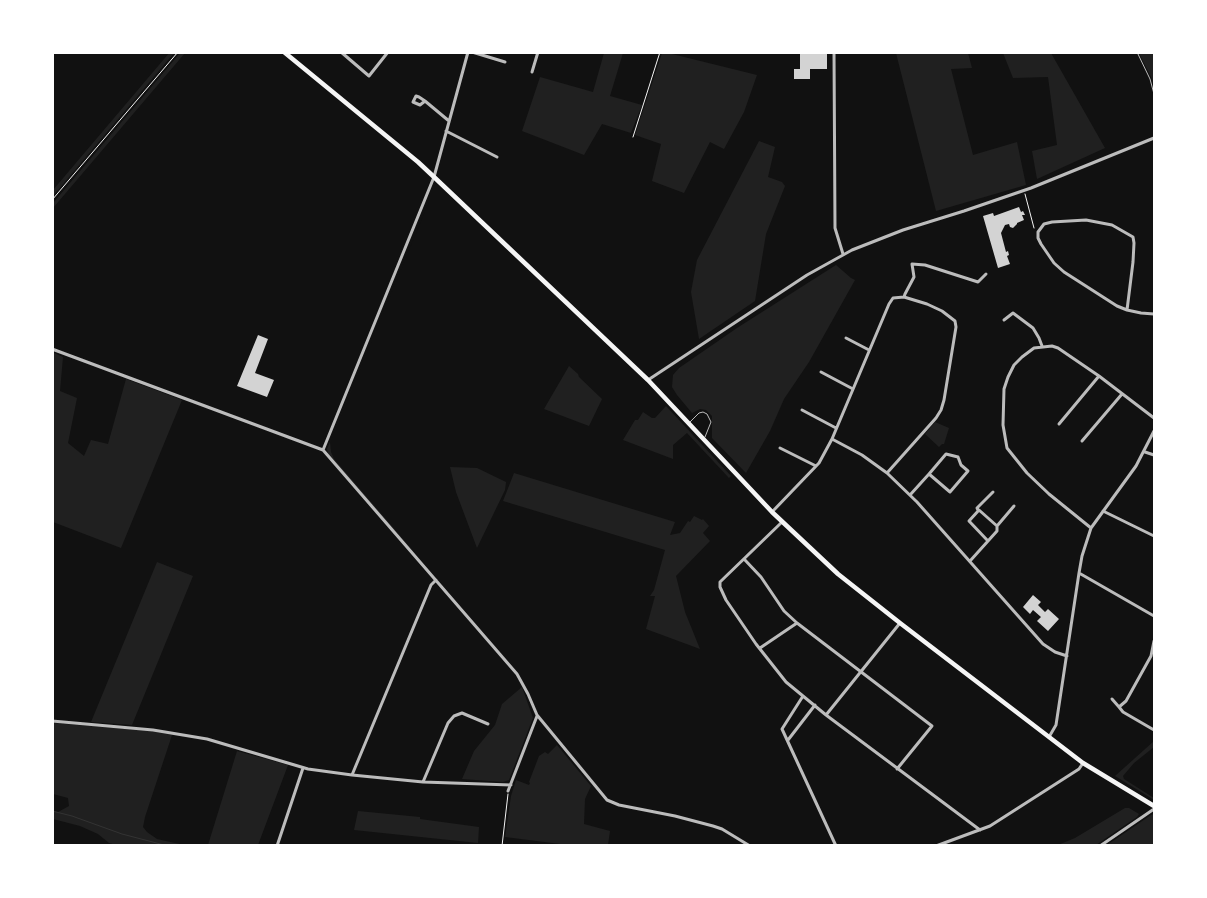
<!DOCTYPE html>
<style>
body{margin:0}
#map{position:relative;width:1207px;height:898px;overflow:hidden;background:#111;font-family:Cabin,sans-serif}
canvas{display:block}
.frame{position:absolute;inset:0;border:54px solid #fff;pointer-events:none}
</style>
<div id="map">
<canvas width="1207" height="898"></canvas>
<div class="frame"></div>
</div>
<script>
const context = document.querySelector('canvas').getContext('2d');
context.lineJoin = 'round';
function fill(path, color) {
  context.fillStyle = color;
  context.fill(path, 'evenodd');
}
function toPath(rows) {
  const path = new Path2D();
  for (const r of rows) {
    path.moveTo(r[0], r[1]);
    for (let i = 2; i < r.length; i += 2) path.lineTo(r[i], r[i + 1]);
  }
  return path;
}
function trace(path, color, width, dash) {
  context.strokeStyle = color;
  context.lineWidth = width;
  context.lineCap = dash ? 'butt' : 'round';
  context.setLineDash(dash || []);
  context.stroke(path);
}
fill(toPath([
 [170,52,174,53,53,196,53,190],
 [180,53,185,53,53,208,53,203],
 [604,53,623,53,610,96,642,105,631,133,602,124,584,155,522,131,540,77,593,92],
 [662,53,668,53,757,75,744,112,724,149,710,142,684,193,652,181,661,144,635,135],
 [896,53,968,53,972,68,951,69,973,155,1017,142,1026,185,936,211],
 [1003,53,1051,53,1105,148,1037,179,1032,151,1057,145,1048,77,1013,78],
 [1139,53,1154,53,1154,88,1152,79],
 [759,141,775,147,768,177,782,182,785,186,766,234,755,301,699,339,691,292,697,260],
 [433,192,330,442,331,452,334,459,421,560,329,456,327,449],
 [836,265,851,278,855,280,809,362,784,399,770,431,746,473,712,438,712,416,706,410,700,409,692,413,677,395,672,387,673,375,679,368,737,328],
 [52,352,63,357,60,391,77,398,68,443,84,456,91,440,108,444,126,379,182,400,121,548,53,522],
 [569,366,578,374,579,377,602,399,589,426,544,409],
 [666,406,731,476,729,478,687,433,673,445,673,459,623,440,635,420,638,420,643,412,652,418,655,418],
 [935,422,949,428,944,444,942,444,939,447,925,434],
 [450,467,477,468,506,482,505,490,477,548,456,492],
 [514,473,675,522,670,535,680,533,688,521,690,522,694,516,702,520,703,519,709,526,703,533,710,541,676,576,685,612,700,649,646,629,655,596,650,596,654,590,665,550,503,501],
 [157,562,193,576,132,725,91,722],
 [522,687,533,718,509,780,503,782,462,779,474,751,495,725,502,704],
 [53,723,151,731,172,735,145,817,143,827,147,832,157,839,184,845,120,846,109,843,98,834,80,826,53,819,53,811,58,812,69,806,68,798,53,794],
 [1154,741,1154,747,1134,763,1123,776,1124,779,1154,798,1154,800,1115,776],
 [557,745,591,786,585,799,584,824,610,831,608,845,568,845,505,837,511,796,516,780,529,785,530,783,529,782,539,756,545,752,548,754],
 [237,751,288,765,258,845,208,845],
 [1125,808,1129,808,1139,814,1137,817,1096,845,1058,845,1075,838],
 [358,811,420,817,420,819,479,827,478,843,354,830],
 [1154,814,1154,845,1107,845,1151,815]
]), '#202020');
trace(toPath([
 [52,811,72,816,122,834,168,846]
]), '#333', 1);
fill(toPath([
 [800,52,827,52,827,69,810,69,810,79,794,79,794,69,800,69],
 [1019,207,1021,212,1023,211,1025,215,1022,215,1024,220,1017,223,1017,224,1013,228,1010,227,1009,224,1005,225,1001,233,1006,252,1008,251,1009,255,1007,256,1010,264,998,268,983,216,993,213,994,216],
 [258,335,268,339,255,373,274,380,267,397,237,386],
 [1033,595,1041,602,1038,605,1045,612,1048,609,1059,619,1048,631,1037,621,1041,617,1033,610,1030,614,1023,607]
]), '#d3d3d3');
trace(toPath([
 [633,137,660,52],
 [1025,194,1034,228],
 [52,200,178,52],
 [502,846,508,794]
]), '#f5f5f5', 1);
trace(toPath([
 [1137,52,1150,79,1154,94],
 [690,422,699,413,703,412,707,414,711,422,705,437]
]), '#bcbcbc', 1);
trace(toPath([
 [341,52,369,76,388,52],
 [472,52,505,62],
 [834,52,835,228,843,254],
 [532,72,538,52],
 [425,101,420,105,413,102,416,96,419,97,425,101,449,121],
 [446,131,497,157],
 [904,297,905,294,914,277,912,264,925,265,978,282,986,274],
 [1127,310,1133,262,1134,243,1133,237,1112,225,1086,220,1052,222,1044,224,1038,232,1038,238,1041,244,1054,263,1064,272,1117,306,1127,310,1141,313,1154,314],
 [1004,320,1013,313,1033,328,1039,338,1042,346],
 [846,338,869,350],
 [52,349,323,450,517,674,528,694,537,715,607,800,619,805,675,816,713,826,722,829,750,846],
 [821,372,853,389],
 [648,380,807,275,852,250,903,230,964,211,1031,188,1154,138],
 [802,410,836,428],
 [1059,424,1099,376],
 [832,439,862,455,887,473,917,502,1043,644,1055,652,1067,656],
 [1082,441,1122,394],
 [780,448,816,466],
 [323,450,434,177,468,52],
 [1145,452,1154,455],
 [910,495,929,474,950,492,968,471,961,465,958,457,946,454,929,474],
 [978,510,977,508,993,492],
 [1103,511,1154,536],
 [772,512,819,463,832,439,889,304,893,298,904,297,927,304,942,311,955,321,956,327,944,400,941,410,936,418,887,473],
 [782,522,720,582,720,587,726,600,756,644,786,682,826,715,980,830],
 [1091,528,1049,494,1027,473,1007,448,1003,425,1004,389,1008,377,1014,365,1022,357,1034,348,1052,346,1058,348,1099,376,1154,418],
 [988,541,997,531,997,526],
 [744,559,761,577,784,611,797,623,932,726,897,769],
 [970,561,988,541,969,521,979,510,997,526,1014,506],
 [1079,573,1154,616],
 [1154,641,1151,656,1126,701,1119,707,1123,712,1154,730],
 [760,648,797,623],
 [803,696,782,729,836,846],
 [1112,699,1119,707],
 [826,715,900,623],
 [52,721,153,730,207,739,308,769,352,775,423,782,511,785],
 [1049,737,1056,725,1079,573,1082,556,1091,528,1136,466,1154,431],
 [788,740,815,705],
 [352,775,431,585,436,580],
 [423,782,448,723,454,716,462,713,488,724],
 [508,791,537,716],
 [277,846,303,768],
 [936,846,990,826,1079,769,1083,763],
 [1100,846,1154,809]
]), '#bcbcbc', 3);
trace(toPath([
 [284,52,418,162,434,177,648,380,772,512,838,574,900,623,1083,763,1154,806]
]), '#f5f5f5', 4.5);
</script>
